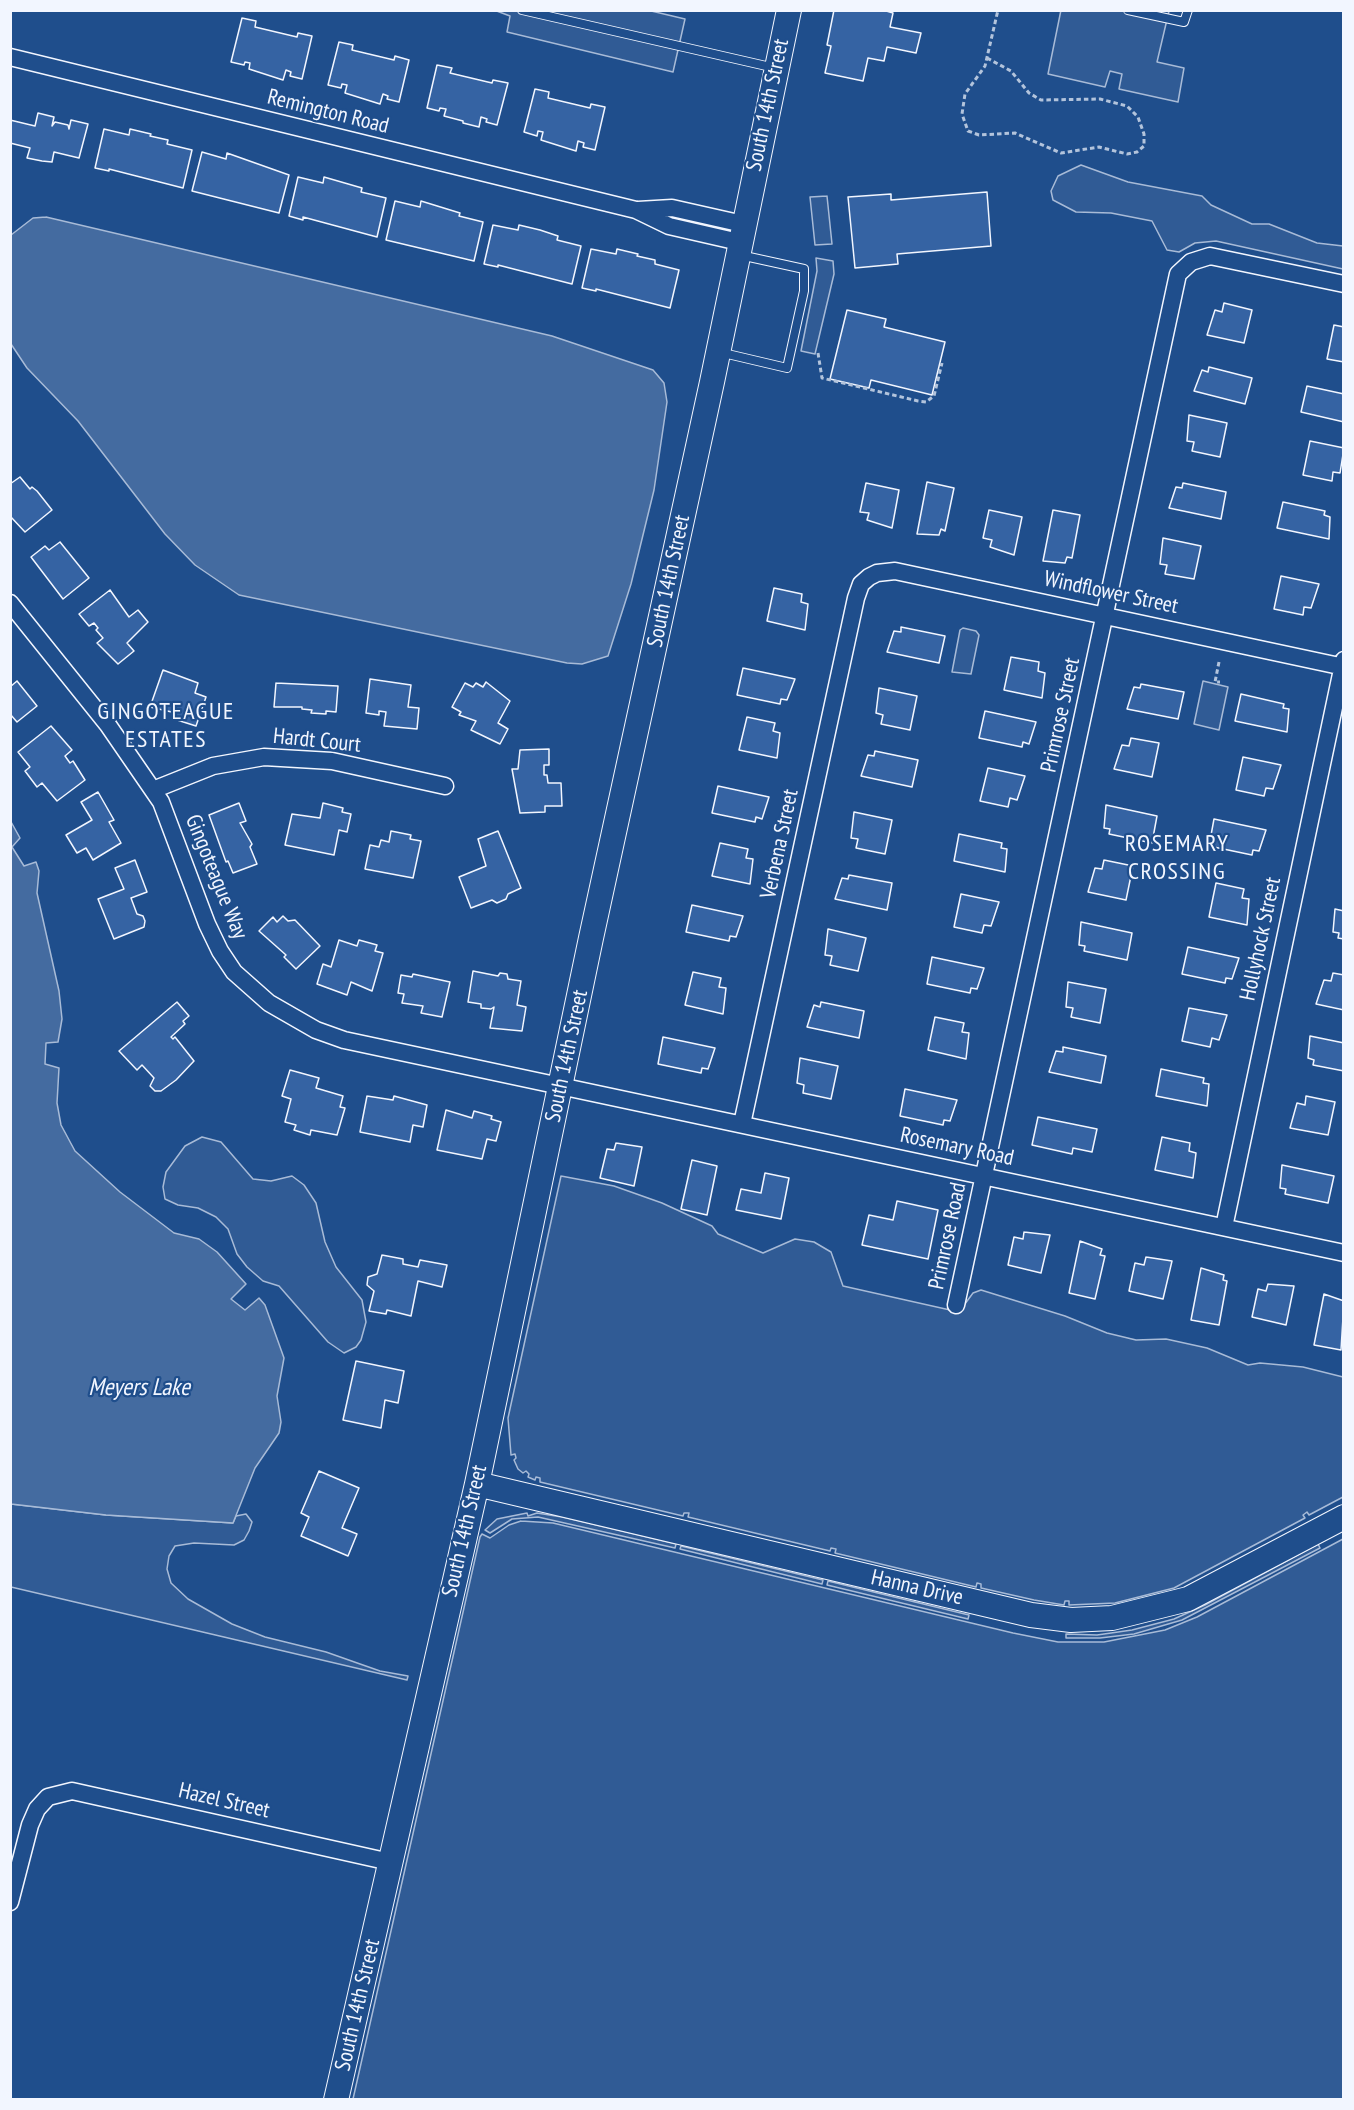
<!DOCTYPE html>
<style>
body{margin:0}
#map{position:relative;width:1354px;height:2110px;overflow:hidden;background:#1f4e8c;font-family:"PT Sans Narrow",sans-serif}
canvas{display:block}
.frame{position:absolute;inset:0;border:12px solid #f2f6ff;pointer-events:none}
</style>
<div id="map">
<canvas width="1354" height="2110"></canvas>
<div class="frame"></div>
</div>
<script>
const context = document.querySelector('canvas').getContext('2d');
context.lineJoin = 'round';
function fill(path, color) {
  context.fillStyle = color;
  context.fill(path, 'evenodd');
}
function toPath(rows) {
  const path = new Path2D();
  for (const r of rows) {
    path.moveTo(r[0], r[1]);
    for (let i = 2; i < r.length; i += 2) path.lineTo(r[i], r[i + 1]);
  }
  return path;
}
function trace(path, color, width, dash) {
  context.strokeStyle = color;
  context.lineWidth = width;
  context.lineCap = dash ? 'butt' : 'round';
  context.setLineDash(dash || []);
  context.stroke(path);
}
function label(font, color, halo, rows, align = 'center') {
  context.font = font + ' "PT Sans Narrow",sans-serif';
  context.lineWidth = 4.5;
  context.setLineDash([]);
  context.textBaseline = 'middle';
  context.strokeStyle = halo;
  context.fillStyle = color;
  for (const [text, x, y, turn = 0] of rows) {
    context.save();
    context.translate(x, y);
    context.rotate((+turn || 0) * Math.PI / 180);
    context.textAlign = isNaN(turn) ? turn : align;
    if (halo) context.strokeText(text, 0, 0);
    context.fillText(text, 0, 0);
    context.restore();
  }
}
const built = toPath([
 [494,10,647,10,685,19,673,72,507,32,510,16,494,10],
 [1061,10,1169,11,1157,62,1184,68,1178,102,1119,89,1122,74,1110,71,1105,87,1048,74,1061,10],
 [1081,165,1128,182,1202,196,1211,205,1252,224,1269,224,1317,243,1343,246,1343,269,1216,241,1195,243,1179,252,1167,250,1152,221,1111,213,1076,212,1053,200,1051,191,1058,176,1081,165],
 [827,196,832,244,815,245,810,197,827,196],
 [816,258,833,261,834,274,815,354,801,351,817,271,816,258],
 [963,628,976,631,979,635,971,674,952,672,960,630,963,628],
 [1203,681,1228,687,1219,730,1194,724,1203,681],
 [202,1137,221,1142,253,1179,271,1181,292,1176,304,1185,316,1203,325,1242,336,1267,362,1300,366,1322,361,1340,356,1347,344,1353,328,1342,279,1286,263,1281,247,1267,237,1254,228,1229,216,1217,198,1208,178,1205,165,1199,163,1187,166,1172,185,1146,202,1137],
 [561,1176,614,1186,662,1203,712,1226,718,1234,763,1253,795,1239,814,1242,831,1252,843,1286,959,1312,973,1293,981,1290,1065,1316,1107,1333,1136,1340,1166,1339,1207,1348,1248,1365,1260,1363,1303,1367,1343,1377,1343,1497,1309,1515,1307,1512,1303,1515,1305,1518,1174,1588,1115,1603,1069,1605,1069,1601,1065,1601,1064,1605,1034,1600,981,1588,981,1584,977,1583,976,1587,835,1553,836,1549,831,1548,830,1551,688,1517,689,1513,684,1513,683,1516,540,1482,540,1478,536,1477,535,1480,528,1477,529,1474,526,1471,523,1473,518,1469,514,1460,516,1458,515,1454,511,1455,508,1418,561,1176],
 [11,1504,106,1515,233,1523,236,1516,246,1514,252,1522,249,1531,244,1540,234,1545,194,1543,175,1546,169,1556,167,1569,171,1583,188,1599,232,1624,265,1637,326,1652,380,1671,408,1676,407,1680,11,1587,11,1504],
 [527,1513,528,1516,537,1513,562,1517,676,1544,675,1548,538,1517,512,1519,490,1533,485,1530,497,1519,527,1513],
 [521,1521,553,1523,1013,1633,1058,1642,1104,1642,1165,1630,1197,1617,1343,1539,1343,2099,353,2099,480,1537,482,1534,490,1538,509,1525,521,1521],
 [1318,1544,1320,1548,1182,1620,1134,1634,1100,1638,1066,1638,1066,1634,1097,1635,1132,1630,1174,1619,1205,1605,1318,1544],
 [681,1546,823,1580,822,1584,680,1549,681,1546],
 [828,1581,969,1615,968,1619,827,1585,828,1581]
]);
fill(built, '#305b95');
trace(built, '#a8bbd7', 1.5);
const water = toPath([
 [46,217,552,336,653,370,664,383,667,402,654,490,631,584,608,656,582,664,567,663,239,595,195,565,165,534,78,421,27,368,11,344,11,235,33,218,46,217],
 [10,820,20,838,12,847,24,866,36,862,39,871,37,893,59,991,62,1019,58,1042,46,1043,45,1064,59,1068,57,1103,61,1125,75,1151,120,1192,174,1233,199,1239,217,1252,246,1284,231,1299,245,1310,259,1298,265,1305,284,1358,277,1396,281,1422,279,1433,255,1468,233,1523,106,1515,11,1504,10,820]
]);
fill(water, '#446ba0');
trace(water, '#a8bbd7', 1.5);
const building = toPath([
 [834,10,883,10,893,13,890,27,921,33,916,53,887,47,884,61,868,58,863,81,825,73,831,46,827,45,834,10],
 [242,18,256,21,255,27,297,37,298,33,312,36,302,79,290,76,291,72,286,70,283,80,249,69,250,63,245,62,244,65,231,62,242,18],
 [339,42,353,45,352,50,394,60,395,56,409,60,399,102,387,99,388,96,383,94,380,104,345,93,347,85,342,84,341,88,328,85,339,42],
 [437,65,452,68,450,73,492,83,493,80,508,83,497,125,486,122,487,119,481,117,479,127,463,123,463,121,444,116,446,109,440,108,439,111,427,108,437,65],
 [535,89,549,92,548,98,590,108,591,104,605,107,595,150,583,147,584,143,578,141,576,151,541,140,543,132,538,131,537,136,524,132,535,89],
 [38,113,54,117,52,126,55,122,68,125,69,129,71,120,88,124,79,158,54,152,52,162,42,161,27,158,30,148,10,143,10,120,35,126,38,113],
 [104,129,129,135,130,129,151,134,150,136,168,140,167,144,192,150,183,188,109,169,109,171,95,168,104,129],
 [202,152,226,159,227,153,289,175,279,213,192,191,202,152],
 [298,177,323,183,324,177,362,188,361,192,386,198,377,237,303,217,303,220,289,216,298,177],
 [987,192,991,246,897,254,898,264,855,268,848,197,891,194,891,200,987,192],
 [395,201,420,207,421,201,460,213,459,216,483,222,474,261,386,240,395,201],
 [493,225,518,230,519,225,540,230,558,236,557,240,581,246,572,284,498,265,498,267,484,264,493,225],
 [591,249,616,254,617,249,638,254,637,256,655,260,655,264,679,270,670,308,596,289,596,291,582,288,591,249],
 [1224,303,1252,310,1244,343,1207,335,1215,310,1222,312,1224,303],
 [847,310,886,319,884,327,945,342,932,395,871,380,869,388,830,379,847,310],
 [1334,325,1344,327,1344,362,1327,359,1334,325],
 [1209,367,1252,378,1245,404,1194,391,1202,370,1208,372,1209,367],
 [1307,386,1344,394,1344,422,1301,412,1307,386],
 [1189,415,1227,423,1220,457,1192,451,1194,442,1187,441,1189,415],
 [1310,441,1344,448,1340,473,1333,472,1332,481,1303,475,1310,441],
 [20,477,30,489,32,487,37,491,52,510,25,532,10,516,10,484,20,477],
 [927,482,954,488,945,531,941,529,939,535,917,534,927,482],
 [866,483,899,490,892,528,867,520,869,513,860,512,866,483],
 [1183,483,1226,492,1221,519,1169,508,1176,487,1182,488,1183,483],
 [1283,502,1325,511,1324,515,1330,517,1329,539,1277,528,1283,502],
 [989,510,1022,517,1014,555,990,547,992,540,983,538,989,510],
 [1053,510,1080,515,1072,558,1067,557,1065,563,1043,561,1053,510],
 [1163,538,1201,546,1194,579,1165,574,1167,565,1160,564,1163,538],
 [60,542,89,578,63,599,31,557,45,546,49,550,60,542],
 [1281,576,1319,584,1311,608,1304,607,1303,615,1274,609,1281,576],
 [774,588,802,594,801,602,808,604,805,630,767,621,774,588],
 [110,590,129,617,138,610,148,622,127,643,134,651,118,664,97,643,103,638,96,630,98,628,94,623,89,626,79,614,110,590],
 [901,627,945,636,939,663,887,652,894,631,901,632,901,627],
 [1011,657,1039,662,1038,671,1045,673,1042,698,1004,690,1011,657],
 [743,668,795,679,787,700,781,699,780,704,737,695,743,668],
 [163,670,198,683,195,693,206,697,196,726,174,719,176,713,150,707,163,670],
 [370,679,411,685,408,707,419,708,417,729,384,726,386,712,379,711,379,715,366,713,370,679],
 [17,681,37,706,17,722,10,714,10,687,17,681],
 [486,682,510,701,498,723,508,729,500,744,471,730,476,721,459,715,461,712,452,707,465,683,473,687,476,683,483,687,486,682],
 [276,683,338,686,336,712,326,711,326,714,311,713,312,710,302,709,302,707,274,707,276,683],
 [1141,684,1184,692,1178,719,1127,709,1134,687,1140,688,1141,684],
 [879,688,917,696,910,730,881,724,883,715,876,713,879,688],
 [1241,694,1284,704,1283,708,1289,709,1287,732,1235,721,1241,694],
 [985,711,1036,722,1029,744,1023,742,1022,747,979,738,985,711],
 [747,717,775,723,773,731,780,733,777,758,739,750,747,717],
 [51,726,72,750,65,756,70,763,73,761,85,780,57,801,42,783,37,787,25,771,30,767,18,752,51,726],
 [1131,738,1159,743,1152,777,1114,769,1122,745,1129,746,1131,738],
 [549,749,549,765,544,765,544,775,547,775,548,783,561,783,562,806,545,806,545,812,520,813,512,769,518,769,520,750,549,749],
 [875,751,918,760,912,787,861,776,868,755,874,756,875,751],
 [1243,757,1281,765,1273,789,1266,788,1264,796,1236,790,1243,757],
 [988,768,1025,776,1017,800,1010,798,1008,807,980,801,988,768],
 [718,786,769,797,762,819,756,817,755,822,712,813,718,786],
 [98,792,114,820,109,822,121,843,93,860,86,848,77,853,66,835,92,820,81,802,98,792],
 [239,803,246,821,240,823,252,844,250,847,257,864,233,873,228,861,226,862,209,815,239,803],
 [323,803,343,808,342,812,351,814,347,832,339,830,334,855,285,845,292,814,320,818,323,803],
 [1106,805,1157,816,1152,843,1109,834,1110,829,1104,828,1106,805],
 [854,812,892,820,885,854,856,848,858,839,851,838,854,812],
 [1214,819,1266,830,1259,851,1253,850,1252,855,1209,846,1214,819],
 [391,831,411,835,410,839,421,841,413,878,365,869,370,845,379,847,381,840,389,842,391,831],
 [498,831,521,888,508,894,506,899,497,903,492,900,471,908,459,877,486,866,478,839,498,831],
 [959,834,1002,843,1001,848,1007,849,1005,872,954,861,959,834],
 [720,843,748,849,746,858,753,859,750,884,712,876,720,843],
 [135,860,147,892,131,898,137,914,143,916,145,921,144,927,114,939,98,899,124,889,115,868,135,860],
 [1104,860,1133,866,1126,900,1088,892,1095,868,1102,869,1104,860],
 [849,875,892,883,887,910,835,899,842,878,848,879,849,875],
 [1216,883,1244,889,1242,898,1249,899,1247,925,1209,917,1216,883],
 [961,894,999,902,991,926,984,925,982,933,954,927,961,894],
 [692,905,743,916,736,937,730,936,729,941,686,932,692,905],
 [1335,909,1344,911,1344,939,1338,938,1339,933,1333,932,1335,909],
 [283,916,288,921,295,920,320,946,296,969,284,957,286,955,259,931,273,917,277,922,283,916],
 [1081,922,1132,933,1127,960,1084,951,1085,946,1079,945,1081,922],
 [828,929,866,938,858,971,830,965,832,956,825,955,828,929],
 [339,940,357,946,359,940,377,945,375,951,383,953,372,991,351,982,347,995,317,984,323,964,331,967,339,940],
 [1188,947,1239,958,1232,979,1226,978,1225,983,1182,974,1188,947],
 [932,957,984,968,977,989,971,988,970,993,927,984,932,957],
 [473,971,498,976,500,973,507,974,508,979,521,981,517,1005,526,1007,522,1031,490,1028,494,1007,491,1009,481,1008,481,1004,468,1002,473,971],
 [693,972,721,978,719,987,726,988,723,1014,685,1005,693,972],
 [1333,973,1344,975,1344,1010,1316,1004,1324,980,1331,981,1333,973],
 [413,974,450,982,442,1017,421,1013,423,1006,402,1003,404,994,398,993,401,975,412,977,413,974],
 [1068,982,1106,989,1100,1023,1071,1017,1073,1008,1066,1007,1068,982],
 [177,1002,189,1016,183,1021,185,1024,171,1037,173,1039,175,1037,194,1061,176,1080,161,1091,155,1091,150,1086,154,1078,142,1065,137,1070,119,1051,177,1002],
 [821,1002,864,1011,859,1038,807,1027,814,1005,820,1007,821,1002],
 [1189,1008,1227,1015,1219,1040,1212,1038,1210,1047,1182,1041,1189,1008],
 [935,1017,964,1023,962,1032,969,1033,966,1059,928,1050,935,1017],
 [1310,1036,1344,1043,1344,1071,1313,1065,1314,1060,1308,1058,1310,1036],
 [663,1037,715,1048,708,1069,702,1068,701,1073,658,1064,663,1037],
 [1063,1047,1106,1056,1101,1083,1049,1072,1056,1051,1063,1052,1063,1047],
 [800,1058,838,1066,831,1099,803,1093,804,1085,797,1083,800,1058],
 [1161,1069,1204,1078,1203,1083,1209,1084,1207,1106,1156,1096,1161,1069],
 [290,1070,319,1078,316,1088,343,1096,340,1107,345,1108,337,1135,311,1130,310,1135,294,1130,296,1125,285,1122,291,1099,282,1096,290,1070],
 [905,1089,957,1100,950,1121,944,1120,943,1125,900,1116,905,1089],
 [367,1096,393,1100,394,1096,427,1105,423,1127,413,1125,410,1142,360,1132,367,1096],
 [1306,1096,1335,1102,1328,1135,1290,1128,1297,1103,1305,1105,1306,1096],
 [446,1110,472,1118,474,1111,492,1116,491,1119,501,1122,496,1141,487,1139,482,1159,437,1150,446,1110],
 [1038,1117,1097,1129,1092,1152,1073,1148,1072,1154,1032,1145,1038,1117],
 [1162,1137,1190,1143,1189,1151,1196,1153,1193,1178,1155,1170,1162,1137],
 [616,1143,642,1147,634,1186,600,1178,607,1149,614,1150,616,1143],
 [692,1160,717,1166,707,1215,681,1209,692,1160],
 [1282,1165,1334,1176,1328,1203,1285,1194,1286,1189,1280,1188,1282,1165],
 [765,1173,789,1178,781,1219,736,1210,741,1189,761,1193,765,1173],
 [897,1201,938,1210,928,1259,862,1245,869,1215,893,1220,897,1201],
 [1024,1232,1050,1235,1041,1273,1008,1265,1014,1237,1023,1239,1024,1232],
 [1080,1241,1102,1249,1100,1255,1105,1256,1095,1299,1069,1293,1080,1241],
 [382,1255,403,1259,403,1264,418,1267,420,1260,447,1265,442,1287,418,1281,411,1316,387,1310,386,1314,369,1311,374,1291,367,1285,368,1277,377,1274,382,1255],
 [1146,1257,1172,1261,1163,1299,1129,1291,1135,1263,1144,1265,1146,1257],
 [1201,1268,1224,1275,1223,1280,1227,1281,1219,1325,1191,1320,1201,1268],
 [1268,1284,1294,1286,1286,1325,1252,1317,1258,1289,1266,1291,1268,1284],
 [1324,1294,1344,1301,1341,1350,1314,1345,1324,1294],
 [356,1361,404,1371,398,1403,385,1400,381,1428,343,1420,356,1361],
 [319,1471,359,1488,342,1528,357,1534,348,1556,301,1536,309,1517,301,1513,319,1471]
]);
fill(building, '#3563a3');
trace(building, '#f2f6ff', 1.5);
const lane = toPath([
 [522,10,775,68],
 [1128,10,1184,22,1188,10],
 [719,352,787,368,804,291,804,269,740,255]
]);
const street = toPath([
 [10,57,636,210,669,226,739,242],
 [638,210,672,208,743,224],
 [10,603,108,725,161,802,207,924,220,951,234,972,269,1003,316,1030,344,1040,1344,1253],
 [153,790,213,766,264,757,332,761,445,786],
 [742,1124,856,598,861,584,869,577,877,573,895,571,1344,667],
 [1224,1227,1344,660],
 [956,1305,1178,274,1191,262,1210,256,1344,284],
 [10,1902,30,1825,37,1809,48,1797,72,1791,390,1862]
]);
const secondary = toPath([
 [477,1484,1031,1615,1071,1620,1112,1618,1188,1599,1344,1517],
 [336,2100,477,1484,591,938,712,382,789,10]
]);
trace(lane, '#f2f6ff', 10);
trace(street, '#f2f6ff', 19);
trace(secondary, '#f2f6ff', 26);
trace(toPath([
 [987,58,1011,71,1029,93,1041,100,1100,99,1127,106,1138,117,1144,134,1144,146,1137,152,1127,154,1099,147,1061,153,1015,133,979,135,968,131,962,114,965,94,985,66,998,10],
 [818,353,822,378,918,401,926,402,934,396,942,363],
 [1219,662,1215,682,1220,682]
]), '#b3c4dc', 3, [4.5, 3]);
trace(lane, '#1f4e8c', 8);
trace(street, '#1f4e8c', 16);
trace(secondary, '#1f4e8c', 24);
label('22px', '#f2f6ff', '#1f4e8c', [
 ["South 14th Street",768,105,-78],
 ["Remington Road",328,112,14],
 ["South 14th Street",669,581,-78],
 ["Windflower Street",1111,593,12],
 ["Primrose Street",1061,715,-78],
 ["Hardt Court",317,741,6],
 ["Verbena Street",780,844,-78],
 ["Gingoteague Way",216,877,68],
 ["Hollyhock Street",1261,939,-78],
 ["South 14th Street",567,1056,-78],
 ["Rosemary Road",957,1147,12],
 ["Primrose Road",948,1236,-78],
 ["South 14th Street",465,1531,-77],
 ["Hanna Drive",917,1588,13],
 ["Hazel Street",224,1801,13],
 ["South 14th Street",358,2005,-77]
]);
context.letterSpacing = '1.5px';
label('24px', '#f2f6ff', '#1f4e8c', [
 ["GINGOTEAGUE",166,712],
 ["ESTATES",166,740],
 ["ROSEMARY",1177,844],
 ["CROSSING",1177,872]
]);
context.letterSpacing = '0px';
label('italic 24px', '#f2f6ff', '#1f4e8c', [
 ["Meyers Lake",139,1388]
]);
</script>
